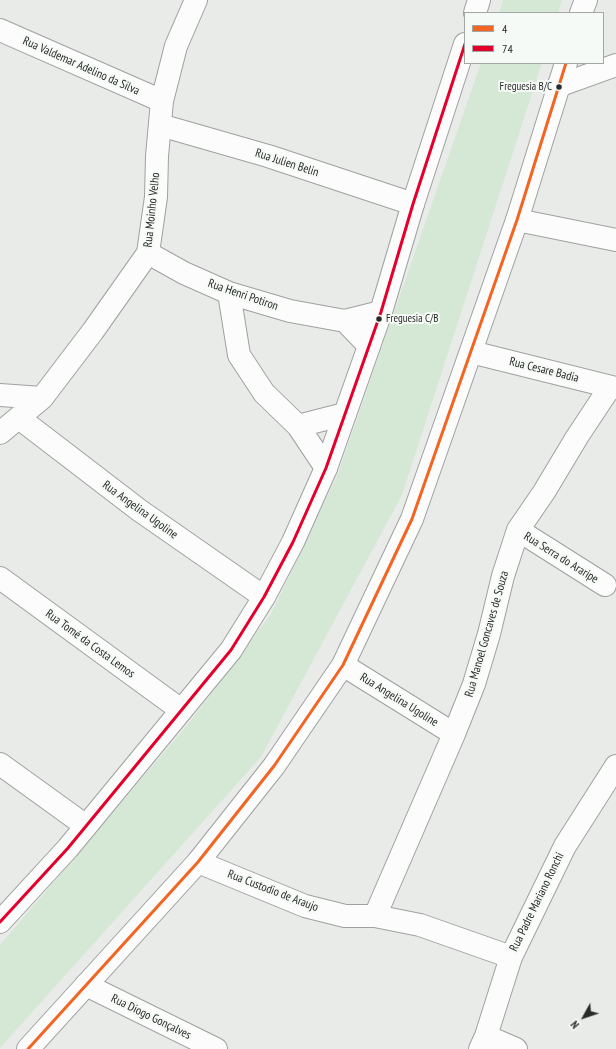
<!DOCTYPE html>
<meta charset="utf-8">
<style>
body{margin:0}
#map{position:relative;width:616px;height:1049px;overflow:hidden;background:#e9ebe9;font-family:"PT Sans Narrow",sans-serif}
canvas{display:block}
.legend{position:absolute;left:464px;top:12px;width:140px;height:52px;box-sizing:border-box;background:#f6faf6;border:1px solid #a4a7a4;margin:0;padding:5px 7px;list-style:none;font-size:12px;color:#292b29}
.legend li{display:flex;align-items:center;gap:8px;height:20px}
.legend b{width:20px;border:1px solid #a4a7a4}
.north{position:absolute;left:564px;top:997px;width:40px;height:40px;-webkit-text-stroke:3px #f6faf6;paint-order:stroke;rotate:230deg;font-size:11px;font-weight:700;line-height:16px;text-align:center;color:#292b29}
.north::after{content:'';display:block;margin:auto;width:14px;height:18px;background:#292b29;clip-path:polygon(50% 0,100% 100%,50% 72%,0 100%)}
</style>
<div id="map">
<canvas width="616" height="1049"></canvas>
<ul class="legend">
<li><b style="height:5px;background:#f26522"></b>4</li>
<li><b style="height:5px;background:#e4002b"></b>74</li>
</ul>
<div class="north">N</div>
</div>
<script>
const context = document.querySelector('canvas').getContext('2d');
context.lineJoin = 'round';
function paint(path, color) {
  context.fillStyle = color;
  context.fill(path, 'evenodd');
}
function trace(path, color, width, dash) {
  context.strokeStyle = color;
  context.lineWidth = width;
  context.lineCap = dash ? 'butt' : 'round';
  context.setLineDash(dash || []);
  context.stroke(path);
}
function drawText(font, color, halo, rows, align = 'center') {
  context.font = font + ' "PT Sans Narrow",sans-serif';
  context.lineWidth = 4;
  context.setLineDash([]);
  context.textBaseline = 'middle';
  context.strokeStyle = halo;
  context.fillStyle = color;
  for (const [text, x, y, turn = 0] of rows) {
    context.save();
    context.translate(x, y);
    context.rotate((+turn || 0) * Math.PI / 180);
    context.textAlign = isNaN(turn) ? turn : align;
    if (halo) context.strokeText(text, 0, 0);
    context.fillText(text, 0, 0);
    context.restore();
  }
}
const green = new Path2D(`
 M503 0H562L558 13H499Z
 M481 63H542L402 495 261 757 0 1048V945L189 723 271 614 337 476Z`);
const minor = new Path2D(`
 M0 30 162 101
 M558 86 616 65
 M160 125 268 156 413 204
 M517 220 616 240
 M148 253 184 273 229 293 290 311 345 321 381 312
 M229 293 239 355 264 393 298 426 326 468
 M345 321 369 346
 M471 352 616 388
 M0 395 42 398
 M19 418 139 510 264 597
 M298 426 345 414
 M0 433 42 398 93 331 148 253 156 197 157 156 162 101 176 46 196 0
 M518 530 605 585
 M0 578 181 710
 M343 665 454 734
 M0 764 86 826
 M198 862 305 906 345 916H375L420 925 511 957
 M375 916 454 734 474 684 489 634 503 576 518 530 544 492 577 437 610 387
 M86 985 216 1049
 M486 1036 516 1049
 M480 1049 486 1036 511 957 565 846 616 766`);
const major = new Path2D(`
 M475 13 479 0
 M581 13 586 0
 M0 922 68 848 231 650 264 597 293 542 326 468 381 312 413 204 465 44
 M28 1049 198 862 274 766 343 665 412 519 517 220 566 63`);
const bus1 = new Path2D(`
 M28 1049 198 862 274 766 343 665 412 519 517 220 566 63`);
const bus2 = new Path2D(`
 M0 922 68 848 231 650 264 597 293 542 326 468 381 312 413 204 465 44`);
const markers = [
 [559,87,3.5,"#292b29"],
 [379,319,3.5,"#292b29"]
];
const busNames = [
 ["Freguesia B/C",552,87],
 ["Freguesia C/B",386,319,"left"]
];
const streetNames = [
 ["Rua Valdemar Adelino da Silva",81,66,24],
 ["Rua Julien Belin",287,163,18],
 ["Rua Moinho Velho",152,210,-84],
 ["Rua Henri Potiron",243,295,19],
 ["Rua Cesare Badia",544,370,14],
 ["Rua Angelina Ugoline",140,510,36],
 ["Rua Serra do Araripe",561,558,32],
 ["Rua Manoel Goncaves de Souza",487,634,-74],
 ["Rua Tomé da Costa Lemos",90,644,36],
 ["Rua Angelina Ugoline",399,700,32],
 ["Rua Custodio de Araujo",273,891,21],
 ["Rua Padre Mariano Ronchi",537,902,-64],
 ["Rua Diogo Gonçalves",151,1017,26]
];
paint(green, '#d5e8d5');
trace(minor, '#9fa19f', 24);
trace(major, '#9fa19f', 24);
trace(minor, '#fcfcfc', 22);
trace(major, '#fcfcfc', 22);
trace(bus1, '#f26522', 3);
trace(bus2, '#e4002b', 3);
for (const [x, y, r, color] of markers) {
  const dot = new Path2D();
  dot.arc(x, y, r, 0, 2 * Math.PI);
  context.fillStyle = color;
  context.fill(dot);
  trace(dot, '#f6faf6', 1.5);
}
drawText('11px', '#292b29', '#f6faf6', busNames, 'right');
drawText('12px', '#292b29', '#f6faf6', streetNames);
</script>
